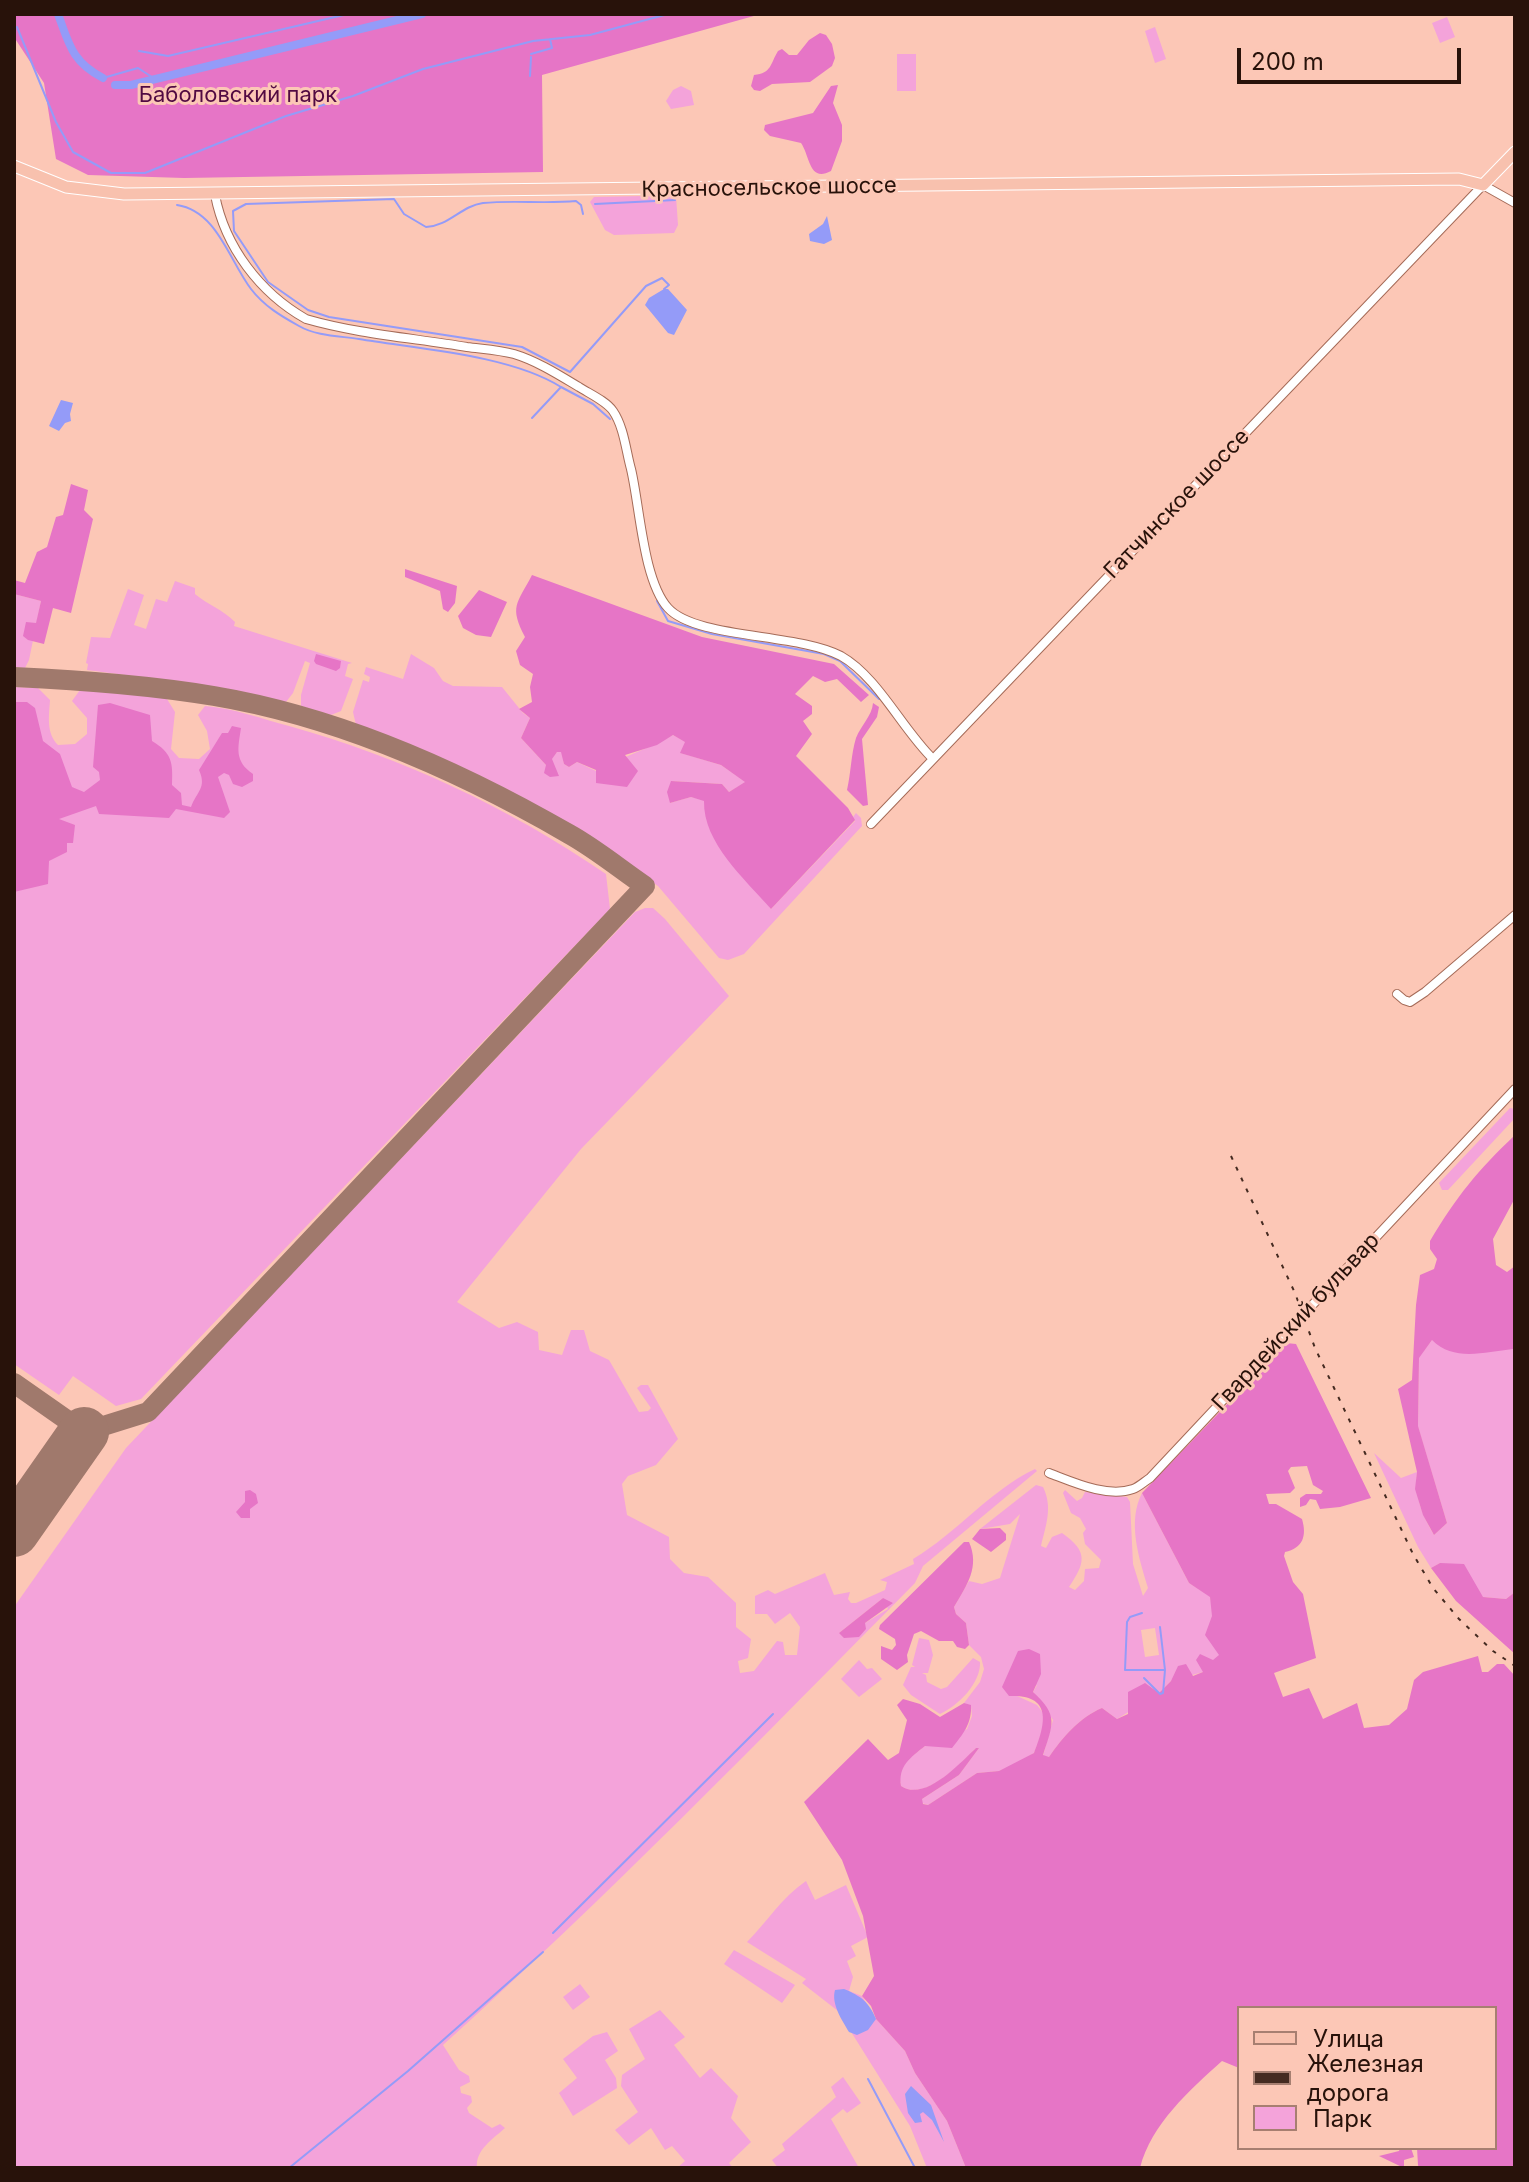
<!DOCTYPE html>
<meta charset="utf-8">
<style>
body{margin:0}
#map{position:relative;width:1529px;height:2182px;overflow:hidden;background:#fcc7b6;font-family:Inter,sans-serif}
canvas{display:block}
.frame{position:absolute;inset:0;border:16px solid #28120a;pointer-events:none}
.legend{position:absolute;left:1237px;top:2006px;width:260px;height:144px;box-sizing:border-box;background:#fcc7b6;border:2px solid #a77f71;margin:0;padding:10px 14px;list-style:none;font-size:24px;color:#28120a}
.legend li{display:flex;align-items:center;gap:16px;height:40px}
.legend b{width:40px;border:2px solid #a77f71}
.scale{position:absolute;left:1237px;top:48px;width:224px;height:36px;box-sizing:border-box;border:4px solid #28120a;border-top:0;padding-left:10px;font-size:24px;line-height:28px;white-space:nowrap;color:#28120a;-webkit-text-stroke:6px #fcc7b6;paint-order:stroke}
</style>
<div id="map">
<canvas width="1529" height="2182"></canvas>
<div class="frame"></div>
<ul class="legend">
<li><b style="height:10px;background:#f8c1ae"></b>Улица</li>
<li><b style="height:10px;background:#452b21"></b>Железная дорога</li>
<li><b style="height:22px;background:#f4a3da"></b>Парк</li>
</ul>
<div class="scale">200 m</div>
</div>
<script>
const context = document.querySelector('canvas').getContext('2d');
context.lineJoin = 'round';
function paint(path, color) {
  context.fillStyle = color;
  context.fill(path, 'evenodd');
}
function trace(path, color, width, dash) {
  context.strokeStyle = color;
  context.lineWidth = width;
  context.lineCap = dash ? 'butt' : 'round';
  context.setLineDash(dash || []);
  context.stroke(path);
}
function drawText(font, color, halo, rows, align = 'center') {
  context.font = font + ' Inter,sans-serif';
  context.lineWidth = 6;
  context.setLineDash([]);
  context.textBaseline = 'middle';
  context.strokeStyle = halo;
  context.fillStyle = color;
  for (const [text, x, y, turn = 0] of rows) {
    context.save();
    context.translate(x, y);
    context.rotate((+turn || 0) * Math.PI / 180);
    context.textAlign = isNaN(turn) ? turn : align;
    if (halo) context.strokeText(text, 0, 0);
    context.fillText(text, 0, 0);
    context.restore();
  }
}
const green = new Path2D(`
 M1447 17 1455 37 1440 43 1432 23Z
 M1155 27 1166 59 1155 63 1145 31Z
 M916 54V91H897V54Z
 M681 86 691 91 694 105 671 109 666 101 673 90Z
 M644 196H676L678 225 674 233 614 235 605 230 590 202 594 197Z
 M175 581 195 588V594C208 605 222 609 235 622L234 626 352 663 348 664 345 676 353 679 341 711 331 715 301 706V695L310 663 305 661 293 693 286 702 217 687 87 670 88 664 86 663 91 637 110 638 128 589 144 595 134 625 146 629 156 599 167 602Z
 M14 594 41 601 29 660 25 668 14 667Z
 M411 654 434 668 443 681 453 686 502 687 523 713 530 718 521 738 546 765 557 752H562L564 764 569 767 577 762 596 771C621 757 649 749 673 735L686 742 681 753 721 765 746 782 729 792 722 784 671 781 670 803 691 797 704 800 771 909 855 821 853 817 856 813 861 818 862 826 744 954 728 960 719 958 658 886 569 823 465 769 356 725 353 712 363 680 369 682 370 677 364 674 366 667 403 679Z
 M14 687 38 688 50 700C49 716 46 733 58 745L75 744 87 734V718L72 701 80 690 149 695 167 699 175 712 171 749 179 758 199 759 210 749 207 731 198 715 205 706C233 708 262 719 289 726 403 758 508 807 606 874L610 909 141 1399 116 1406 73 1376 59 1395 14 1364Z
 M645 908H653L665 919 729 996 581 1149 457 1302 499 1328 517 1322 538 1332 539 1350 562 1355 571 1330H584L590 1351 609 1360 639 1412 648 1411 651 1408 637 1388 641 1385H648L678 1439 656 1465 628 1476 622 1484 627 1515 669 1537 670 1559 684 1573 708 1577 736 1603V1627L751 1639 748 1658 738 1661 740 1673 754 1671 777 1641 783 1642 785 1655H797L800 1627 790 1613 775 1624 767 1614H755V1596L768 1590 775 1594 825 1573 834 1595 850 1592 848 1599 851 1603H856L885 1590 887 1582 880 1580 914 1564 913 1559C957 1533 989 1491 1035 1469L1037 1471 923 1566 915 1583C760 1740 607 1897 443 2045L459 2070 469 2076 470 2082 460 2087 461 2093 471 2096 472 2102 467 2108 469 2113 492 2128 500 2124 505 2128C493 2139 475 2150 477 2168H14V1607L126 1448 635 912ZM883 1598 888 1609 865 1623 839 1633Z
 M1510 1108 1515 1109V1118L1448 1190H1442L1439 1183Z
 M1515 1334V1592L1506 1599 1483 1597 1440 1563 1431 1568 1418 1547 1374 1453 1401 1478 1417 1472C1414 1495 1422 1515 1434 1535L1447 1523 1418 1427 1419 1357 1432 1340 1513 1349 1512 1336Z
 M1036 1485 1043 1487C1053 1507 1046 1525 1041 1546L1046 1548 1052 1537 1062 1533C1089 1552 1085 1563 1069 1587L1075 1590 1084 1581 1085 1569 1099 1568 1101 1560 1085 1544 1083 1533 1086 1529 1080 1518 1071 1513 1063 1493 1065 1490 1077 1501 1082 1498 1085 1492 1127 1497 1130 1502 1133 1564 1143 1596 1148 1588C1139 1558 1127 1522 1142 1493L1189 1583 1210 1596 1220 1655 1203 1672 1171 1681 1158 1694 1117 1719 1102 1708C1080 1717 1062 1738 1049 1757L1043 1756 1053 1720 1033 1692 1037 1685 1017 1696 1037 1705 1044 1714 1045 1725 1034 1753 1016 1764 999 1771 977 1773 928 1805 922 1803V1799L959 1775 979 1748H976C959 1765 925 1802 901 1786L899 1774 906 1761 925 1746 935 1745 967 1729 972 1716 971 1706 964 1703 980 1682 984 1669 981 1657 969 1645 966 1623 956 1614 954 1607 969 1581 982 1584 1000 1578 1020 1514 1010 1524 980 1529ZM1155 1628 1159 1655 1145 1657 1141 1630Z
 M919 1638 929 1640 933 1655 928 1673H922L926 1675 927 1682 941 1689 947 1687 973 1658 980 1662C981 1683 958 1706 940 1714L911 1695 903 1685 911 1667H915L912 1665Z
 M859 1660 867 1669 872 1668 882 1679 859 1697 841 1679Z
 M806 1881 815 1900 846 1885 868 1937 851 1946 856 1956 847 1961 853 1977 849 1991 862 1996 876 2019 905 2051 915 2073 947 2121 966 2168H927L910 2126 838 2011 802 1983 806 1979 747 1942C767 1922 782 1897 806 1881Z
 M734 1950 795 1985 782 2003 724 1964Z
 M580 1984 590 1997 573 2010 563 1997Z
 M660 2010 685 2037 674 2045 700 2078 711 2068 738 2096 731 2118 751 2142 729 2163 733 2168H677L685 2161 672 2146 665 2150 651 2128 629 2145 615 2130 638 2112 621 2086 622 2075 645 2059 629 2029Z
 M607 2032 618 2051 605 2060 616 2078 617 2088 573 2116 559 2093 577 2078 563 2059 593 2036Z
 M843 2077 861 2103 847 2113 843 2109 831 2119 859 2168H778L772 2160 785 2150 782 2144 836 2097 831 2087Z`);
const forest = new Path2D(`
 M14 14H761L542 75 543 172 184 178 88 175 56 159 44 83 14 37Z
 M820 33 826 35 832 44 835 58 832 66 810 82 772 84 760 91 754 90 751 86 754 75C772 73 770 64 778 51L782 49 789 55H797L809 40Z
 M838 85 833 103 842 125V141L831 171C809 183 810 156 801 143L770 136 764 130 765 125 813 113 831 86Z
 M71 484 88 490 84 510 93 519 71 613 53 608 44 644 28 640 23 636 26 622 36 623 41 601 14 594V580L25 583 37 552 47 547 56 517 63 515Z
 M405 569 457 586 455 603 448 612 443 609 440 591 405 577Z
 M532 575 702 637 834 664 869 695 861 702 837 679 825 682 813 676 795 694 812 706V714L803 721 812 734 796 756 848 808 855 820 771 909C745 879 703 843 704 801L691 797 670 803 667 792 671 781 722 784 729 792 745 782 721 765 680 753 685 742 673 735 657 745 625 755 638 771 627 787 596 783V770L577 762 569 767 564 764 561 752H557L552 759 559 776 550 777 544 773 546 765 521 738 530 718 519 709 532 702 530 687 533 674 520 665 516 651 525 637C509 606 517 604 532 575Z
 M479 590 507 602 491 637 476 635 463 628 458 616Z
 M316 654 341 661 340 668 336 671 316 664 314 661Z
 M14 702H27L35 708 43 741 60 754 72 787 84 792 100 780 99 772 93 767 98 705 110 703 150 715 152 741C172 753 173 762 172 785L181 793 182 805 191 807C197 791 207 788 199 770L222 733H228L232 726 241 728C238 748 234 761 253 774V781L242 787 233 784 229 775 224 773 218 777 230 812 224 818 176 809 169 818 99 814 96 806 59 819 75 825 73 843H67V852L49 861 48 884 14 892Z
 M873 703 879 707 877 717 862 739 868 805 863 806 847 790C851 773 851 754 856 738 861 725 872 716 873 703Z
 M1515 1135V1198L1493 1239 1496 1265 1507 1272 1515 1266 1513 1349C1484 1352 1454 1362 1432 1340L1419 1358 1418 1426 1447 1523 1434 1535 1423 1515 1415 1489 1417 1472 1398 1389 1412 1380 1416 1305 1420 1275 1434 1269 1437 1259 1430 1249V1241C1457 1196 1477 1171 1515 1135Z
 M1286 1343 1296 1344 1371 1498 1340 1507 1320 1509 1316 1500 1310 1499 1306 1505 1300 1507V1498L1306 1494H1321L1323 1491 1313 1485 1307 1466 1291 1467 1288 1471 1295 1488 1290 1493 1266 1494 1269 1504H1276L1302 1519C1307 1536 1303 1548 1285 1552L1284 1556 1293 1582 1303 1594 1316 1658 1274 1673 1283 1697 1309 1688 1323 1719 1357 1703 1364 1728 1389 1725 1407 1709 1414 1680 1423 1672 1478 1656 1482 1672H1488L1497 1664H1504L1515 1676V2168H1419L1418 2165 1417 2148H1495V2008H1239V2068L1222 2061C1190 2090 1151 2124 1140 2168H966L947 2121 915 2073 905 2051 876 2019 871 2006 862 1996 874 1976 863 1916 842 1860 804 1802 868 1739 888 1760 899 1753 907 1720 897 1705 903 1699 920 1704 940 1717 964 1703 971 1705C972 1724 963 1734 952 1748L925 1746C910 1758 898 1766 901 1786 925 1802 959 1764 976 1748H979L959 1775 922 1799 923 1804 928 1805 977 1773 999 1771 1034 1753C1045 1725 1054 1694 1009 1696L1002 1687 1018 1651 1029 1649 1040 1654 1041 1674 1033 1692C1059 1716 1053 1724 1043 1755L1049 1757C1062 1738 1080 1717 1102 1708L1117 1719 1128 1714V1692L1145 1683 1159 1693 1171 1681 1178 1666 1186 1664 1193 1676 1203 1672 1196 1660 1200 1654 1213 1660 1219 1655 1205 1635 1212 1616 1210 1597 1189 1583 1142 1493Z
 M250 1490 256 1494 258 1503 250 1509V1518H241L236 1512 245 1502V1491Z
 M1000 1528 1006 1534V1540L991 1552 972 1539 980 1529Z
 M964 1542H969C980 1567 967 1585 954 1607L956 1614 966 1623 969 1645 965 1649 957 1647 953 1641H939L921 1631 914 1634 907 1655 908 1662 897 1670 881 1659V1646L892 1650 896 1645 895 1639 879 1629 880 1625Z
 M1440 1563 1464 1564 1483 1597 1506 1599 1515 1592V1654L1456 1601 1431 1568Z
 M883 1598 893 1603 865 1623 866 1629 859 1637 844 1638 839 1633Z
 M1400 2148H1411L1414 2157 1404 2160V2168L1379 2156 1399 2151Z`);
const water = new Path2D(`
 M827 216 832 240 824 244 810 241 809 234 823 224Z
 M664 289H668L687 310 674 335 668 333 645 305 649 298Z
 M61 400 73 403 70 414 71 421 65 423 59 431 49 426Z
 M844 1989C861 1996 869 2002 876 2019L868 2030 857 2035 849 2032C842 2020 831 2004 835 1990Z
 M911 2086 931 2105 944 2142 932 2120 923 2112 920 2114 922 2122 915 2123 908 2113 905 2094Z`);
const stream = new Path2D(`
 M17 27 56 122 73 152 111 173H145L286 116 353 96 423 69 533 41 590 35 668 14
 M139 51 168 56 348 14
 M531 54 552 48 550 39
 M530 76 531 57
 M103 78 138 68 155 79
 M595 204 675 200
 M177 205C217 211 229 260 251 289 264 306 281 316 299 326 316 336 340 336 359 339 419 349 510 355 561 387
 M583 214 581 205 576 201C545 204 514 200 483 203 461 206 449 226 426 227L404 214 394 199 246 204 233 211 234 231 268 282 308 310 329 317 522 347 570 372 646 286 662 278 669 285 664 289
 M532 418 561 387 593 404 610 419
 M657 601 668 621 712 634 824 654 840 661 879 699
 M1142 1613 1130 1617 1127 1622 1125 1670H1165
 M1144 1678 1160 1694 1163 1693 1165 1670 1160 1627
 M553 1933 773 1714
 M868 2079 915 2168
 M289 2168 408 2071 543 1952`);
const canal = new Path2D(`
 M58 14C69 44 72 62 103 78
 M115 85H131L422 14`);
const taxiway = new Path2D(`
 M14 677C80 680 148 685 214 696 339 717 460 771 569 834 596 849 620 869 645 886L148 1412 84 1432 14 1383`);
const runway = new Path2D(`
 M14 1532 84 1432`);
const minor = new Path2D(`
 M215 195C225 247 260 293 306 319 358 334 413 338 467 347 482 349 499 350 514 354 537 361 559 375 579 387 590 394 606 401 613 411 624 427 626 451 631 469 640 507 643 580 668 608 696 639 798 633 841 656 878 677 902 729 933 759
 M871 824 1483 185 1515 203
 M1397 994 1404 1000 1410 1002 1425 992 1515 915
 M1049 1473C1073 1482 1107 1498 1133 1489 1139 1487 1145 1481 1150 1478L1515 1089`);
const major = new Path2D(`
 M14 166 66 187 124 194 1459 179 1483 185 1515 152`);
const rail = new Path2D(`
 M1231 1156 1295 1293 1315 1348 1413 1554 1433 1588 1459 1619 1493 1651 1515 1666`);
const parkNames = [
 ["Баболовский парк",238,95]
];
const streetNames = [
 ["Красносельское шоссе",769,188,-1],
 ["Гатчинское шоссе",1177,504,-46],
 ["Гвардейский бульвар",1296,1322,-47]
];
paint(green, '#f4a3da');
paint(forest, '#e675c6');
paint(water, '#949bf8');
trace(stream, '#949bf8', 2);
trace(canal, '#949bf8', 8);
trace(taxiway, '#a0796c', 20);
trace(runway, '#a0796c', 50);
trace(minor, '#a56b58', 10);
trace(major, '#fff', 13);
trace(minor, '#fff', 8);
trace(major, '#f8c1ae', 11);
trace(rail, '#452b21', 2, [4, 8]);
drawText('22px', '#520a42', '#fcc7b6', parkNames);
drawText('22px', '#28120a', '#fcc7b6', streetNames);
</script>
